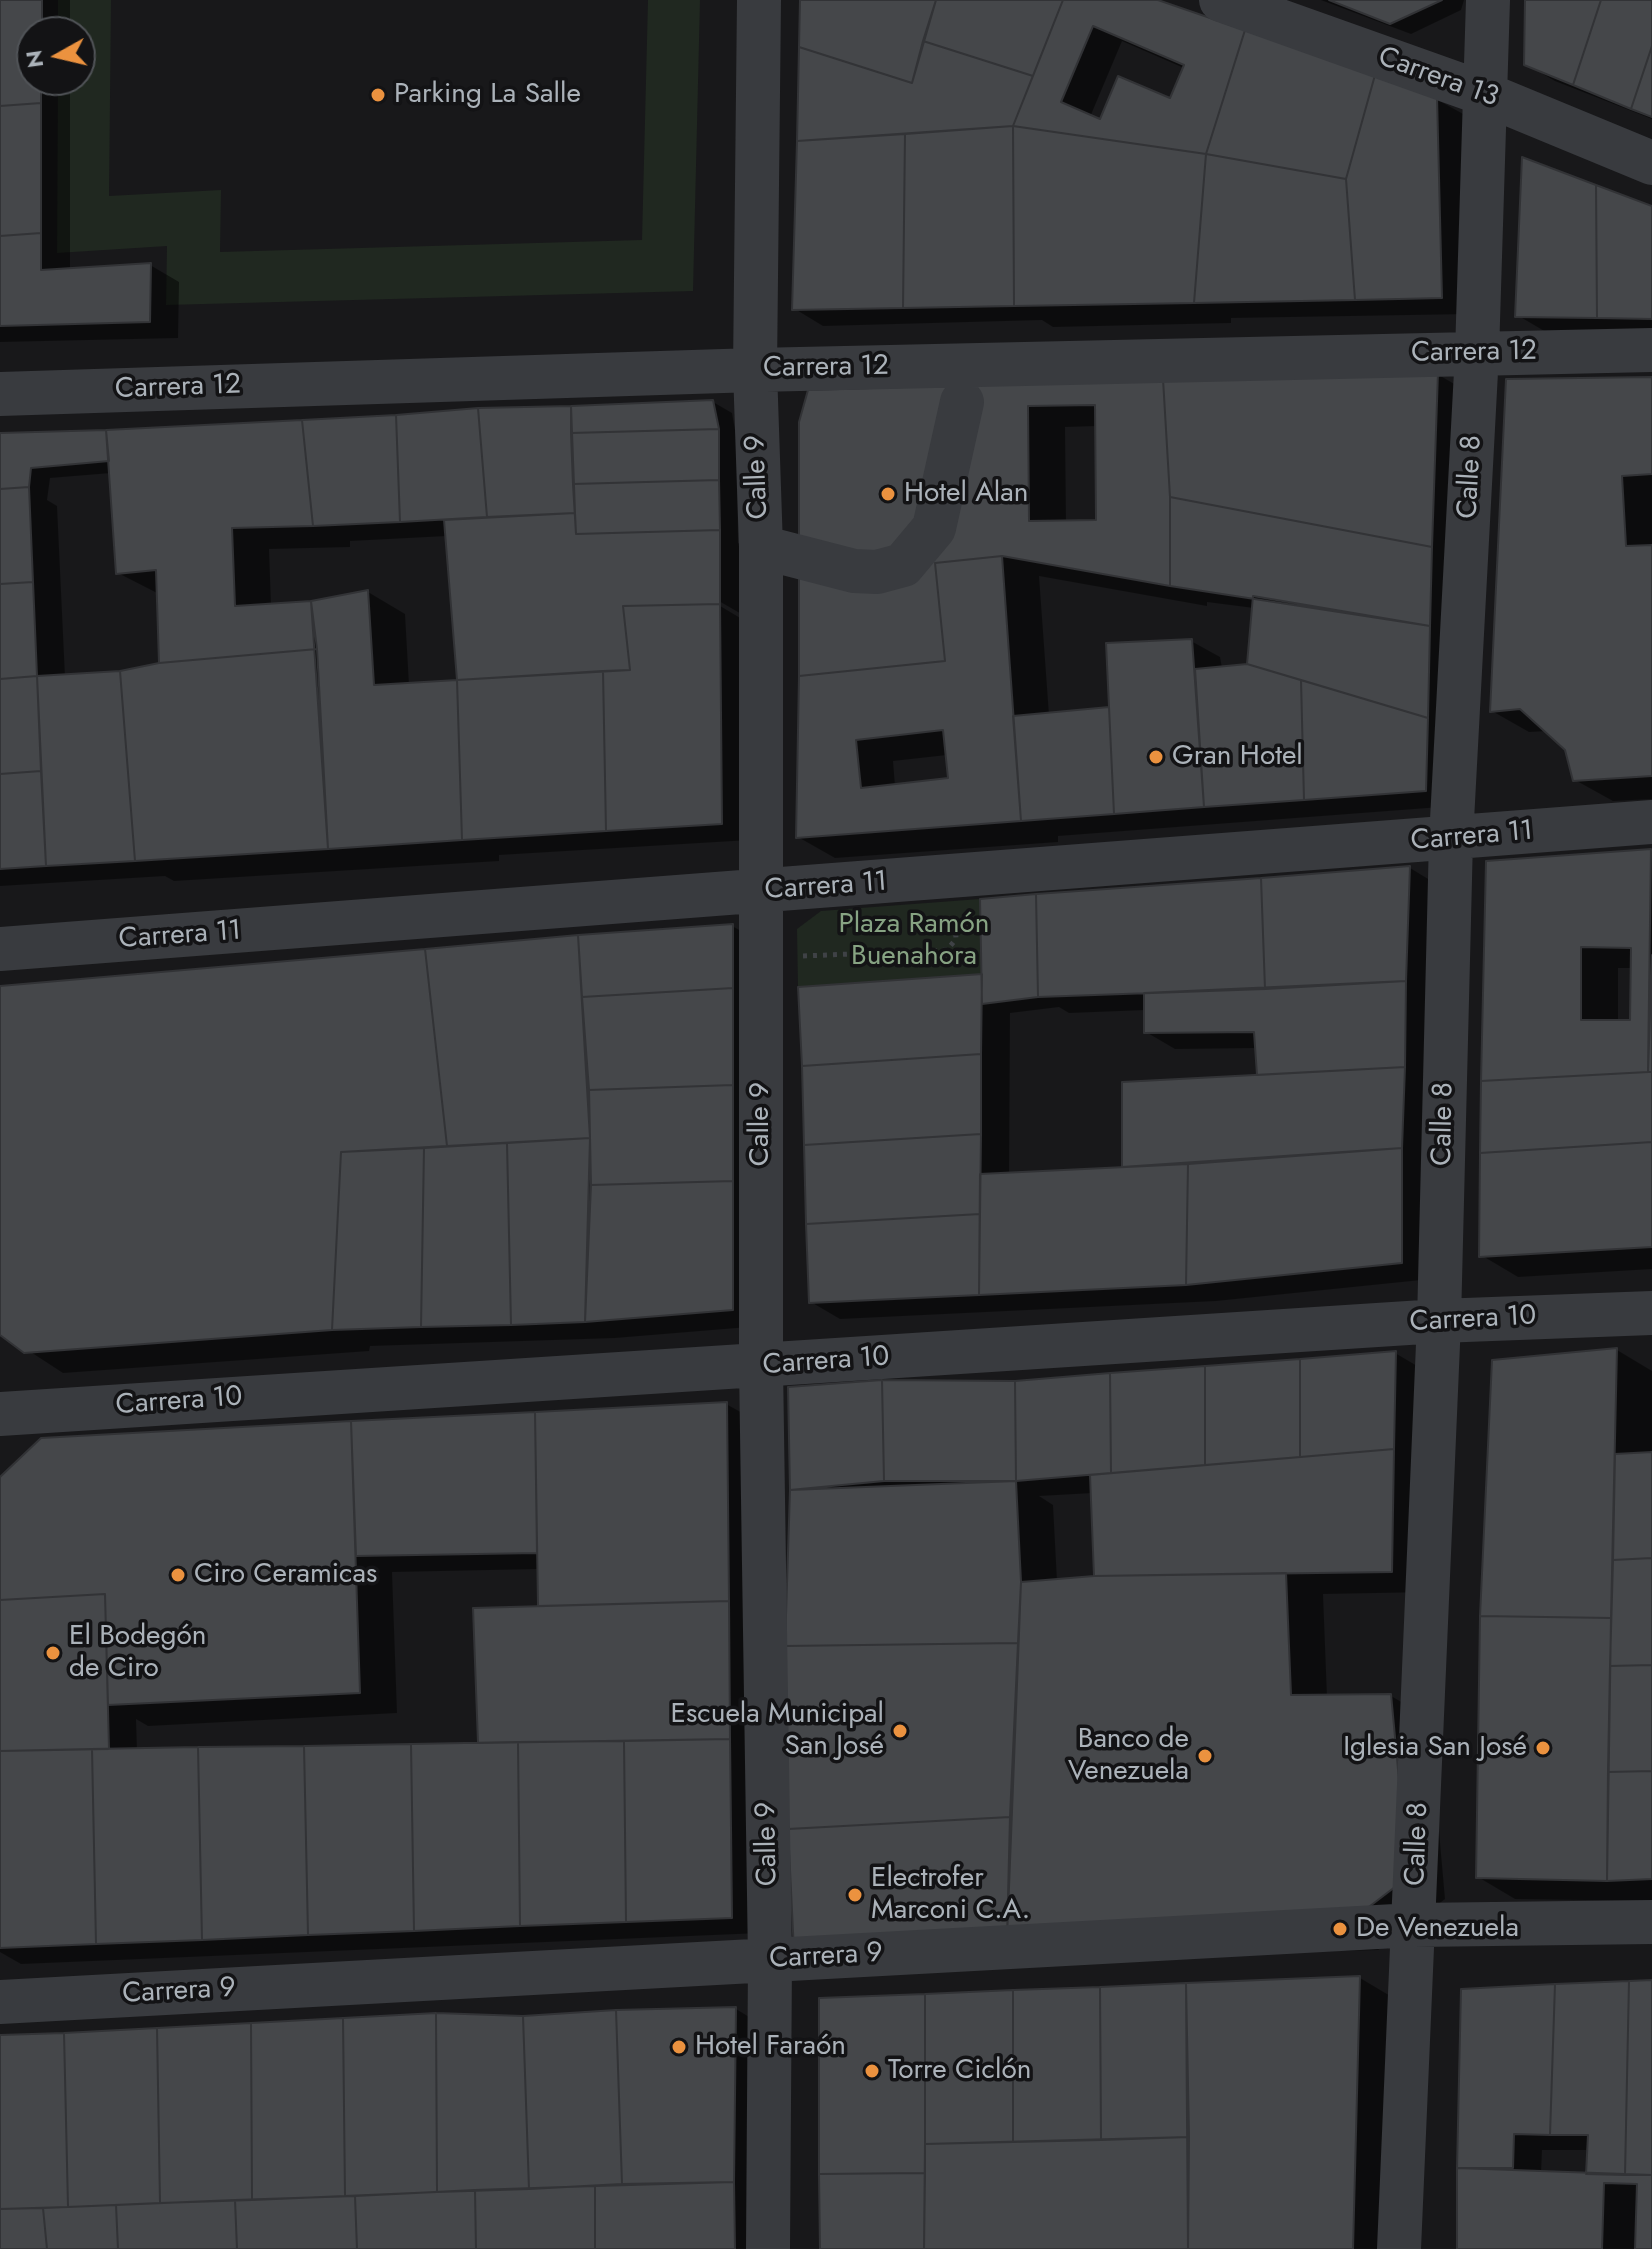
<!DOCTYPE html>
<meta charset="utf-8">
<style>
body{margin:0}
#map{position:relative;width:1652px;height:2249px;overflow:hidden;background:#18181a;font-family:Jost,sans-serif}
canvas{display:block}
.north{position:absolute;left:16px;top:16px;width:80px;height:80px;box-sizing:border-box;background:#131315;border:2px solid #505357;border-radius:50%;rotate:262deg;font-size:22px;font-weight:700;line-height:32px;text-align:center;color:#abb2b9}
.north::after{content:'';display:block;margin:auto;width:28px;height:36px;background:#eb923f;clip-path:polygon(50% 0,100% 100%,50% 72%,0 100%)}
</style>
<div id="map">
<canvas width="1652" height="2249"></canvas>
<div class="north">N</div>
</div>
<script>
const context = document.querySelector('canvas').getContext('2d');
context.lineJoin = 'round';
function paint(path, color) {
  context.fillStyle = color;
  context.fill(path, 'evenodd');
}
function trace(path, color, width, dash) {
  context.strokeStyle = color;
  context.lineWidth = width;
  context.lineCap = dash ? 'butt' : 'round';
  context.setLineDash(dash || []);
  context.stroke(path);
}
function drawText(font, color, halo, rows, align = 'center') {
  context.font = font + ' Jost,sans-serif';
  context.lineWidth = 7;
  context.setLineDash([]);
  context.textBaseline = 'middle';
  context.strokeStyle = halo;
  context.fillStyle = color;
  for (const [text, x, y, turn = 0] of rows) {
    context.save();
    context.translate(x, y);
    context.rotate((+turn || 0) * Math.PI / 180);
    context.textAlign = isNaN(turn) ? turn : align;
    if (halo) context.strokeText(text, 0, 0);
    context.fillText(text, 0, 0);
    context.restore();
  }
}
const green = new Path2D(`
 M58 0H111L109 196 221 190 220 252 642 240 648 0H700L693 291 166 305 167 246 57 253 58 80H80V32H58Z
 M980 899 982 974 798 987 797 929 821 911Z`);
const shadow = new Path2D(`
 M0 0H70V32H32V80H70V270L150 265 179 282 178 338 0 342Z
 M803 0H1152L1436 99 1465 115 1470 314 1231 318V323L1053 327 1042 320 823 326 795 309ZM1122 41 1184 68 1171 100 1101 121 1090 117Z
 M1321 0H1464L1461 10 1411 34Z
 M1527 0H1652V119L1555 81 1526 64Z
 M1652 207V334L1546 332 1517 315Z
 M1437 374 1475 396 1454 806 1058 836V842L835 858 798 837 801 422ZM1097 426 1098 522 1066 523 1065 427ZM1039 576 1207 606V602L1254 608 1249 665 1222 668 1220 657 1191 641 1111 709 1049 715ZM947 755 950 780 895 786 893 761Z
 M1652 379V799L1613 801 1575 780 1567 749 1547 731 1529 732 1492 711Z
 M713 402 732 413 737 441 738 543 757 554V623L712 597 710 600 752 625 750 840 499 855V861L174 881 165 876 0 886V435ZM111 473 118 573 159 594 162 664 120 673 65 677 57 506 47 500 50 478ZM447 536 459 682 409 685 405 614 368 592 312 603 271 605 269 549 350 547V541Z
 M1652 851V1269L1518 1277 1481 1255 1488 863ZM1618 968H1633L1632 1022H1618Z
 M1410 868 1438 885 1431 1279 1216 1301 840 1319 811 1302 983 976ZM1059 1007 1069 1013 1146 1010V1032L1175 1049 1257 1048 1259 1077 1124 1084V1169L1009 1175 1010 1013ZM1206 1159 1207 1165H1171V1162Z
 M732 926 761 942V1326L615 1338 370 1346 369 1351 63 1373 0 1332V988ZM589 1160H592L593 1185 589 1232H585Z
 M1617 1350 1652 1371V1901L1515 1899 1478 1877Z
 M1395 1353 1424 1370 1430 1592 1323 1594 1327 1697 1391 1696 1429 1718 1445 1899 1378 1950 988 1960 787 1646 792 1489 1015 1383ZM1093 1493 1097 1578 1057 1581 1053 1505 1039 1496Z
 M726 1404 764 1425 761 1933 21 1964 0 1952V1480L42 1440ZM539 1569 540 1608 483 1745 137 1751 136 1719 148 1726 397 1713 392 1572Z
 M1360 1978 1397 2000 1391 2249H821Z
 M1652 1982V2249H1459L1463 1990ZM1542 2150H1589L1588 2175 1541 2173Z
 M736 2009 764 2026 772 2249H0V2037Z`);
const building = new Path2D(`
 M0 0H42V32H32V80H41V103L0 106Z
 M800 0H936L912 83 799 47Z
 M936 0H1063L1033 76 923 41Z
 M1063 0H1158L1245 30 1206 154 1013 126ZM1093 26 1184 65 1170 98 1118 76 1100 119 1061 102Z
 M1329 0H1442L1390 24Z
 M1525 0H1601L1573 85 1524 65Z
 M1601 0H1652V46L1631 109 1573 85Z
 M1245 30 1375 75 1346 179 1206 154Z
 M923 41 1033 76 1013 126 797 141 799 47 912 83Z
 M1652 46V117L1631 109Z
 M1375 75 1437 97 1442 298 1355 300 1346 179Z
 M41 103V233L0 236V106Z
 M1013 126 1014 306 903 308 905 134Z
 M1013 126 1206 154 1194 303 1014 306Z
 M905 134 903 308 792 310 797 141Z
 M1206 154 1346 179 1355 300 1194 303Z
 M1522 157 1596 185 1597 318 1515 317Z
 M1596 185 1652 206V319L1597 318Z
 M41 233V270L151 263 150 322 0 326V236Z
 M1438 372 1432 547 1170 497 1163 379Z
 M1652 377V474L1622 476 1626 546 1652 545V776L1573 781 1565 750 1520 709 1490 712 1506 379Z
 M1163 379 1170 497V586L1002 556 935 563 945 661 799 676V422L808 390ZM1095 405 1096 520 1029 521 1028 406Z
 M713 400 719 429 571 433V406Z
 M571 406 575 513 487 517 478 408Z
 M478 408 487 517 400 522 396 415Z
 M396 415 400 522 313 526 302 420Z
 M302 420 313 526 232 528 235 606 311 601 317 649 159 663 156 570 116 574 106 430Z
 M719 429V480L573 484 571 433Z
 M106 430 109 461 31 468 29 487 0 489V433Z
 M719 480 720 530 576 534 573 484Z
 M29 487 33 582 0 584V489Z
 M1170 497 1432 547 1430 626 1170 586Z
 M575 513 576 534 720 530V604L623 606 630 670 457 680 444 520Z
 M1002 556 1021 821 796 838 799 676 945 661 935 563ZM943 730 948 778 861 788 856 740Z
 M33 582 37 676 0 679V584Z
 M368 590 374 685 457 680 462 840 328 849 311 601Z
 M1253 596 1430 626 1428 718 1247 664Z
 M720 604 722 824 606 831 603 671 630 670 623 606Z
 M1192 639 1204 807 1114 814 1106 643Z
 M317 649 328 849 135 861 120 671 159 663Z
 M1247 664 1301 680 1304 800 1204 807 1195 669Z
 M120 671 135 861 46 866 37 676Z
 M603 671 606 831 462 840 457 680Z
 M37 676 41 771 0 774V679Z
 M1301 680 1428 718 1426 791 1304 800Z
 M1109 707 1114 814 1021 821 1013 716Z
 M41 771 46 866 0 869V774Z
 M1651 849 1648 1072 1481 1081 1486 861ZM1581 947 1631 948 1630 1020H1581Z
 M1410 866 1406 981 1265 989 1261 878Z
 M1261 878 1265 989 1038 997 1036 894Z
 M1036 894 1038 997 982 1004 980 899Z
 M733 924V988L582 997 578 935Z
 M578 935 590 1138 447 1146 425 949Z
 M425 949 447 1146 341 1152 332 1330 24 1353 0 1335V986Z
 M1652 955V1072H1648Z
 M982 974 981 1054 802 1066 798 987Z
 M1406 981 1405 1067 1257 1075 1254 1032 1144 1033V993Z
 M733 988V1085L589 1090 582 997Z
 M981 1054V1134L804 1145 802 1066Z
 M1405 1067 1402 1148 1122 1167V1082Z
 M1648 1072H1652V1142L1480 1153 1481 1081Z
 M733 1085V1181L591 1185 589 1090Z
 M981 1134 980 1214 806 1224 804 1145Z
 M590 1138 585 1322 511 1325 507 1143Z
 M1652 1142V1247L1479 1257 1480 1153Z
 M507 1143 511 1325 421 1327 424 1148Z
 M424 1148 421 1327 332 1330 341 1152Z
 M1402 1148V1263L1186 1285 1188 1164Z
 M1188 1164 1186 1285 979 1295 980 1174Z
 M733 1181V1310L585 1322 591 1185Z
 M980 1214 979 1295 809 1303 806 1224Z
 M1617 1348 1611 1618 1480 1616 1492 1360Z
 M1396 1351 1394 1449 1300 1457V1359Z
 M1300 1359V1457L1205 1465V1366Z
 M1205 1366V1465L1111 1473 1110 1373Z
 M1110 1373 1111 1473 1016 1481 1015 1381Z
 M882 1380 1015 1381 1016 1481H884Z
 M882 1380 884 1481 790 1490 788 1387Z
 M727 1402 729 1601 538 1606 535 1412Z
 M535 1412 537 1553 356 1556 351 1421Z
 M351 1421 360 1693 108 1705 105 1594 0 1600V1477L41 1438Z
 M1394 1449 1392 1572 1094 1576 1090 1475Z
 M1652 1452V1558L1613 1560 1615 1454Z
 M1016 1481 1021 1582 1018 1643 785 1646 790 1490Z
 M1652 1558V1665L1610 1666 1613 1560Z
 M1286 1573 1291 1695 1391 1694 1408 1877 1340 1929 1007 1938 1021 1582 1094 1576Z
 M105 1594 109 1749 0 1751V1600Z
 M729 1601 730 1739 478 1743 473 1608Z
 M1480 1616 1611 1618 1607 1881 1476 1878Z
 M1018 1643 1010 1817 788 1829 785 1646Z
 M1652 1665V1771L1608 1772 1610 1666Z
 M730 1739 732 1918 626 1922 624 1741Z
 M624 1741 626 1922 520 1926 518 1742Z
 M518 1742 520 1926 414 1931 411 1744Z
 M411 1744 414 1931 308 1935 304 1746Z
 M304 1746 308 1935 202 1940 198 1747Z
 M198 1747 202 1940 96 1944 92 1749Z
 M92 1749 96 1944 0 1948V1751Z
 M1652 1771V1879L1607 1881 1608 1772Z
 M1010 1817 1007 1938 794 1952 788 1829Z
 M1360 1976 1353 2249H1188L1186 1983Z
 M1652 1980V2175H1625L1629 1981Z
 M1629 1981 1625 2175 1586 2174 1588 2135H1550L1555 1984Z
 M1186 1983 1189 2137 1101 2140 1100 1987Z
 M1555 1984 1550 2135 1514 2134 1513 2168H1457L1461 1989Z
 M1100 1987 1101 2140 1013 2142V1990Z
 M1013 1990V2142L925 2144V1994Z
 M925 1994V2173L819 2174V1998Z
 M736 2007 734 2182 622 2184 616 2010Z
 M616 2010 622 2184 529 2189 523 2016Z
 M436 2013 437 2192 345 2196 343 2018Z
 M436 2013 523 2016 529 2189 437 2192Z
 M343 2018 345 2196 252 2200 251 2023Z
 M251 2023 252 2200 160 2203 157 2028Z
 M157 2028 160 2203 68 2207 64 2033Z
 M64 2033 68 2207 0 2209V2035Z
 M1189 2137 1188 2249H924L925 2144Z
 M1457 2168 1652 2175V2249H1635L1637 2184 1604 2183 1602 2249H1457Z
 M925 2173 924 2249H820L819 2174Z
 M734 2182 735 2249H595V2186Z
 M595 2186V2249H476L475 2190Z
 M475 2190 476 2249H357L355 2196Z
 M355 2196 357 2249H237L235 2200Z
 M235 2200 237 2249H118L116 2205Z
 M116 2205 118 2249H47L43 2208Z
 M43 2208 47 2249H0V2209Z`);
const path = new Path2D(`
 M803 956 947 950 956 939 955 919`);
const minor = new Path2D(`
 M759 0 755 370 761 547V1366L770 1960 768 2249
 M1221 0 1485 94 1652 163
 M0 394 755 370 1652 350
 M761 547 854 571 877 572 903 565 934 528 962 402
 M0 949 1652 822
 M0 1414 1439 1321 1652 1313
 M0 2002 1414 1925 1652 1922
 M1399 2249 1439 1321 1451 839 1477 353 1488 0`);
const markers = [
 [378,95,8,"#eb923f"],
 [888,494,8,"#eb923f"],
 [1156,757,8,"#eb923f"],
 [178,1575,8,"#eb923f"],
 [53,1653,8,"#eb923f"],
 [900,1731,8,"#eb923f"],
 [1543,1748,8,"#eb923f"],
 [1205,1756,8,"#eb923f"],
 [855,1895,8,"#eb923f"],
 [1340,1929,8,"#eb923f"],
 [679,2047,8,"#eb923f"],
 [872,2071,8,"#eb923f"]
];
const streetNames = [
 ["Carrera 13",1438,78,20],
 ["Carrera 12",1474,353,-1],
 ["Carrera 12",826,368,-1],
 ["Carrera 12",178,388,-2],
 ["Calle 9",758,477,-92],
 ["Calle 8",1471,477,-87],
 ["Carrera 11",1472,837,-5],
 ["Carrera 11",826,887,-4],
 ["Carrera 11",180,936,-4],
 ["Calle 9",761,1124,-90],
 ["Calle 8",1444,1124,-89],
 ["Carrera 10",1473,1320,-3],
 ["Carrera 10",826,1362,-4],
 ["Carrera 10",179,1402,-4],
 ["Calle 9",768,1844,-91],
 ["Calle 8",1418,1844,-88],
 ["Carrera 9",826,1957,-3],
 ["Carrera 9",179,1992,-3]
];
const poiNames = [
 ["Parking La Salle",394,95],
 ["Hotel Alan",904,494],
 ["Gran Hotel",1172,757],
 ["Ciro Ceramicas",194,1575],
 ["El Bodegón",69,1637],
 ["de Ciro",69,1669],
 ["Escuela Municipal",884,1715,"right"],
 ["San José",884,1747,"right"],
 ["Banco de",1189,1740,"right"],
 ["Venezuela",1189,1772,"right"],
 ["Iglesia San José",1527,1748,"right"],
 ["Electrofer",871,1879],
 ["Marconi C.A.",871,1911],
 ["De Venezuela",1356,1929],
 ["Hotel Faraón",695,2047],
 ["Torre Ciclón",888,2071]
];
const parkNames = [
 ["Plaza Ramón",914,925],
 ["Buenahora",914,957]
];
paint(green, '#202820');
paint(shadow, '#0007');
paint(building, '#45474a');
trace(building, '#323336', 2);
trace(path, '#3f4246', 5, [4, 6]);
trace(minor, '#393b3f', 44);
for (const [x, y, r, color] of markers) {
  const dot = new Path2D();
  dot.arc(x, y, r, 0, 2 * Math.PI);
  context.fillStyle = color;
  context.fill(dot);
  trace(dot, '#131315', 3);
}
drawText('28px', '#abb2b9', '#131315', streetNames);
drawText('28px', '#abb2b9', '#131315', poiNames, 'left');
drawText('28px', '#87a383', '#131315', parkNames);
</script>
